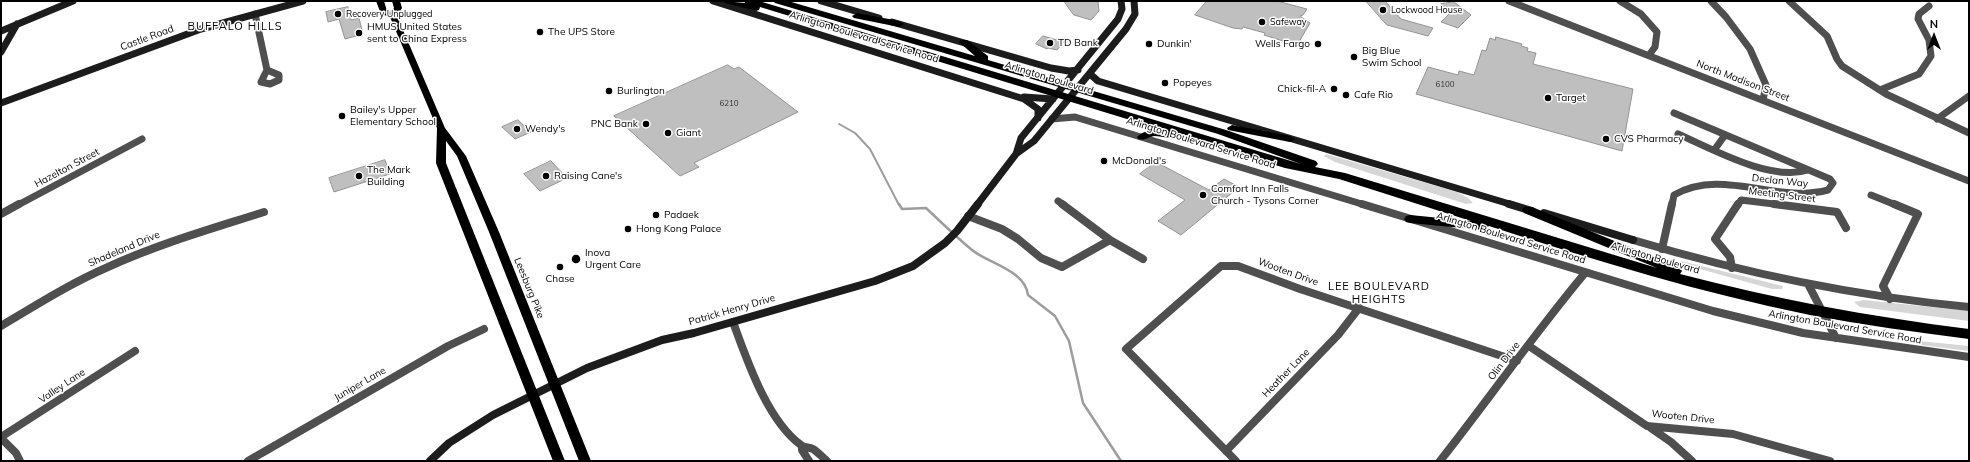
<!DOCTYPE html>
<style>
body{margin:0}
#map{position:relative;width:1970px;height:462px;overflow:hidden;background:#fff;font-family:Mulish,sans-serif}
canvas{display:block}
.frame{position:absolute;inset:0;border:2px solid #000;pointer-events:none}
.north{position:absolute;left:1914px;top:16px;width:40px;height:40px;-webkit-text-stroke:3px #fff;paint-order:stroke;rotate:0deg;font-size:11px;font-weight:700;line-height:16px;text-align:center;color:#000}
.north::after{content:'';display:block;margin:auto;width:14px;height:18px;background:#000;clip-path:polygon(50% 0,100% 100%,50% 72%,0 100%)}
</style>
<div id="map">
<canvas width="1970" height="462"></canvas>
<div class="frame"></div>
<div class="north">N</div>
</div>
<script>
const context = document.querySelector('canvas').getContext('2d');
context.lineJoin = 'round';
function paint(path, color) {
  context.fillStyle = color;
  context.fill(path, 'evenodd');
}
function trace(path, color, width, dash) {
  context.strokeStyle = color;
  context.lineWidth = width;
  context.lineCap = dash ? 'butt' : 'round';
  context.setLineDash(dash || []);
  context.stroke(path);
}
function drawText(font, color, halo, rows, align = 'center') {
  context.font = font + ' Mulish,sans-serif';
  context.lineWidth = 3;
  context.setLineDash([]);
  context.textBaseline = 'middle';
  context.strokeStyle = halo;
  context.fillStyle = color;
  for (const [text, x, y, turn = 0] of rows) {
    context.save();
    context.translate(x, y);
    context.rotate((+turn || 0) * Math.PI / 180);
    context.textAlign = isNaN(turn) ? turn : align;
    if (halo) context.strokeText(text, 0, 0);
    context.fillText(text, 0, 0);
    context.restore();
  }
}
const green = new Path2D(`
 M1326 154 1457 192 1468 198 1473 203 1466 204 1335 162 1324 156Z
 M1680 261 1685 262 1783 286 1782 289H1772L1682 264Z
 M1864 300 1969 311V321L1860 307 1854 302Z
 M1909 340 1969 346V351L1921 345Z`);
const streamFar1 = new Path2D(`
 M839 124 855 133 870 149 899 205`);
const stream = new Path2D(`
 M899 204 902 209 926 208C941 222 956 237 972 250 989 264 1025 270 1028 295L1055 316 1069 341 1083 403 1121 461`);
const building = new Path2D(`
 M1064 1H1098L1099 11 1091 20 1074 15Z
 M1207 1H1277L1307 9 1303 15 1300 16 1310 23 1299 42H1286L1264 35 1265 33 1243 27 1242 29 1233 28 1195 15Z
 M1366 1H1385L1401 19 1433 28 1428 36 1387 25Z
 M1454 2 1471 15 1458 28 1441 22 1450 13 1441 4Z
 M348 7 351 20 359 18 363 34 345 39 339 19 328 22 326 12Z
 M1043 36 1064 42 1057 50 1048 48 1047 49 1036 44Z
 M1496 37 1522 44 1521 46 1528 48 1527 51 1536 53 1533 64 1633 89 1622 151 1416 94 1428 67 1458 75 1459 71 1474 75 1482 50 1486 51 1490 38 1495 40Z
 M728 65 734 69 739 67 798 112 694 163 699 167 680 176 614 116Z
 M518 120 531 132 515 139 502 127Z
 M385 160 390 174 334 192 329 178Z
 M551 161 567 178 540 191 524 174Z
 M1156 162 1209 190 1224 179 1239 187 1181 235 1158 221 1185 200 1140 174Z`);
const streetFar1 = new Path2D(`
 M1509 1 1969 181
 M1620 1 1641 14 1657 32 1655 47 1649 55
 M1711 1 1726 17 1750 49 1766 85 1763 100
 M1789 1 1827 36 1837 59 1842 66 1886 94 1969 133
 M255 14 267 70
 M267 70 279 75V80L270 84 261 82Z
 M1880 90 1919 74 1931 56 1929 40 1918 19 1919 14 1929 6
 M1052 119 1075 117 1365 205
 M1937 119 1969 96
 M1678 134C1712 149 1771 182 1808 170
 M1715 149 1725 135
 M1871 195 1896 205
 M1058 201 1064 205
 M18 205 142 139
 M1672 205 1674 195C1722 167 1777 204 1828 190L1833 183 1830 179 1674 113
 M1738 205 1741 200 1782 205`);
const street = new Path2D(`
 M1062 204 1110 240 1143 259
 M1362 204 1713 311 1803 333 1969 357
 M1774 204 1837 212 1846 228
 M1 214 19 204
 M968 216 1002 229 1018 239 1041 258 1062 267 1110 240
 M1633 240C1743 273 1854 296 1969 307
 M1662 249 1672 204
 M1732 268 1730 257 1715 239 1738 204
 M1808 284 1836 338
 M1890 299 1883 286 1918 214 1894 204
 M733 322C747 360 767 420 801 445 804 448 809 447 813 449 818 452 822 457 827 461
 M1 326C36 305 71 283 108 267 158 244 211 229 264 212
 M1529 346 1647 426 1733 434 1830 461
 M1648 426 1671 442 1692 461
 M1 437 135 351
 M1 438 16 453 20 461
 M802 446V450L809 461
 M1226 451 1338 335 1359 308
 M248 461 448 346 484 329
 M1236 461 1126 349 1221 266H1238L1300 289 1517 361
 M1440 461C1489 399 1534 334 1585 273`);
const secondaryFar1 = new Path2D(`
 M713 1 1024 99 1038 109V118
 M821 1 879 18
 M892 22 1051 68 1069 71 1078 70
 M1 31 73 1
 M1 52 17 24
 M1090 74 1098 81 1513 205
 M1024 97 1053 99
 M1 103 201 29 303 1
 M1016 154 1021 138 1118 19 1122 9 1121 1
 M977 205 1016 154 1034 141 1126 29 1135 14 1134 1`);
const secondary = new Path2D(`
 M1509 204 1532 211
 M1544 213 1633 240
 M430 461 449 443 493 415 587 368 662 340 694 333 875 281 913 266 945 243 957 231 978 204`);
const primary = new Path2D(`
 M376 1H384L387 11 391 12 394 8 392 1H400L402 8 397 16 445 128 466 156 499 232 591 461H579L489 232 457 156 446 141V163L565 461H553L436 163 437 128 390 17 381 14Z`);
const highway = new Path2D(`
 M723 1 745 3 744 1H759L1301 164 1218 134 775 3 773 1H788L975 56 959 42 961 40H967L988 56V60L1226 130 1316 161 1318 164 1315 167 1345 173 1657 268 1524 213 1522 210 1524 207H1532L1680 268 1682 271 1680 274C1776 299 1871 317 1969 329V339C1916 332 1863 325 1810 315 1701 293 1594 260 1489 226L1483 230 1410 223 1406 222 1404 219 1406 216 1410 215 1471 221 1339 179 1285 168 1177 135C1171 140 1162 136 1154 136 1148 137 1145 141 1138 139L1137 137C1143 130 1154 130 1163 130L760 7 759 10 756 11 725 3Z
 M857 13 899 21 904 24 899 27 854 18 852 16Z
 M1232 125 1290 136 1295 139 1290 142 1228 130 1227 128Z`);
const markers = [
 [1383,10,4,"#000"],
 [338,14,4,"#000"],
 [1262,22,4,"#000"],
 [540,32,4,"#000"],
 [359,33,4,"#000"],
 [1050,43,4,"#000"],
 [1149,44,4,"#000"],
 [1318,44,4,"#000"],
 [1354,57,4,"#000"],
 [1165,83,4,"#000"],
 [1334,89,4,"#000"],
 [609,91,4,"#000"],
 [1346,95,4,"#000"],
 [1548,98,4,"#000"],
 [342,116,4,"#000"],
 [646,124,4,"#000"],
 [517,129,4,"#000"],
 [668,133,4,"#000"],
 [1606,139,4,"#000"],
 [1104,161,4,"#000"],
 [359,176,4,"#000"],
 [546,176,4,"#000"],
 [1203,195,4,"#000"],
 [656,215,4,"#000"],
 [628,229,4,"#000"],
 [576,259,5,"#000"],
 [560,267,4,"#000"]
];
const numberNames = [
 ["6100",1445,85],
 ["6210",729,104]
];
const farPoinames = [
 ["Lockwood House",1391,10],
 ["Recovery Unplugged",346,14],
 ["Safeway",1270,22]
];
const poiNames = [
 ["HMUS United States",367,27],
 ["sent to China Express",367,39],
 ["The UPS Store",548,32],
 ["TD Bank",1058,43],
 ["Dunkin'",1157,44],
 ["Wells Fargo",1310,44,"right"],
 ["Big Blue",1362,51],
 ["Swim School",1362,63],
 ["Popeyes",1173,83],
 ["Chick-fil-A",1326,89,"right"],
 ["Burlington",617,91],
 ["Cafe Rio",1354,95],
 ["Target",1556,98],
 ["Bailey's Upper",350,110],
 ["Elementary School",350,122],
 ["PNC Bank",638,124,"right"],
 ["Wendy's",525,129],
 ["Giant",676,133],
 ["CVS Pharmacy",1614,139],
 ["McDonald's",1112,161],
 ["The Mark",367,170],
 ["Building",367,182],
 ["Raising Cane's",554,176],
 ["Comfort Inn Falls",1211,189],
 ["Church - Tysons Corner",1211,201],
 ["Padaek",664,215],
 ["Hong Kong Palace",636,229],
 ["Inova",585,253],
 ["Urgent Care",585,265],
 ["Chase",560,279,"center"]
];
const streetNames = [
 ["Arlington Boulevard Service Road",864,37,17],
 ["Castle Road",147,38,-20],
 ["Arlington Boulevard",1049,78,17],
 ["North Madison Street",1743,81,21],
 ["Arlington Boulevard Service Road",1201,143,17],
 ["Hazelton Street",67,168,-28],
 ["Declan Way",1780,181,6],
 ["Meeting Street",1782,195,7],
 ["Arlington Boulevard Service Road",1511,238,17],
 ["Shadeland Drive",124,249,-23],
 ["Arlington Boulevard",1655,258,16],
 ["Wooten Drive",1288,272,20],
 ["Leesburg Pike",529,288,68],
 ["Patrick Henry Drive",732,310,-16],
 ["Arlington Boulevard Service Road",1845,327,10],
 ["Olin Drive",1504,361,-53],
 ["Heather Lane",1286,373,-46],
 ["Juniper Lane",360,384,-30],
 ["Valley Lane",62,386,-34],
 ["Wooten Drive",1683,417,6]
];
const neighbourhoodNames = [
 ["BUFFALO HILLS",235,27],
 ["LEE BOULEVARD",1379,287],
 ["HEIGHTS",1379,300]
];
paint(green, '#d6d6d6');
trace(streamFar1, '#9d9d9d', 2);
trace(stream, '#9d9d9d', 2.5);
paint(building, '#bfbfbf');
trace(building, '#939393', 1);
trace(streetFar1, '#4f4f4f', 7);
trace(street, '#4f4f4f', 8);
trace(secondaryFar1, '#1c1c1c', 7);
trace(secondary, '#1c1c1c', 8);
paint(primary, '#000');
paint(highway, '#000');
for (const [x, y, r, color] of markers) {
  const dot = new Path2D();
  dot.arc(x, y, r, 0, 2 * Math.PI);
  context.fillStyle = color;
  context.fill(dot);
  trace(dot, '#fff', 1.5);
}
drawText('8px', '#303030', null, numberNames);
drawText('9px', '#000', '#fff', farPoinames, 'left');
drawText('10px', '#000', '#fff', poiNames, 'left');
drawText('10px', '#000', '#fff', streetNames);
context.letterSpacing = '1px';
drawText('11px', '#000', '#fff', neighbourhoodNames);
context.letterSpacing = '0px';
</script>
